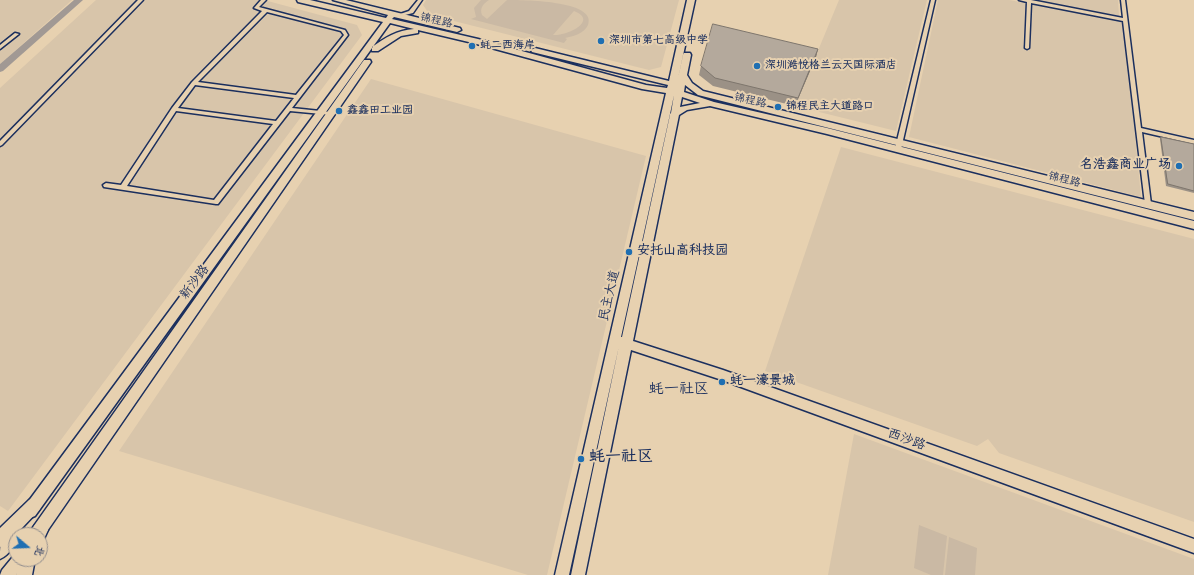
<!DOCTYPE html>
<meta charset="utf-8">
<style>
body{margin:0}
#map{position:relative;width:1194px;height:575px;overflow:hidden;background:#e7d1b0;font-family:Dekko,"LXGW WenKai TC",sans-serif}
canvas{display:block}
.north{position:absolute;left:8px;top:527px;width:40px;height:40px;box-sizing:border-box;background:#e7d1b0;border:1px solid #95908f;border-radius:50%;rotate:109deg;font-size:11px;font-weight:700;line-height:16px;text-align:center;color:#1b2f5e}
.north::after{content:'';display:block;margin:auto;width:14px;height:18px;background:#1f6fb2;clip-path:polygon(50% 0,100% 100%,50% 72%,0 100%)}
</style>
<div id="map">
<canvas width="1194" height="575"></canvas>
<div class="north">北</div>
</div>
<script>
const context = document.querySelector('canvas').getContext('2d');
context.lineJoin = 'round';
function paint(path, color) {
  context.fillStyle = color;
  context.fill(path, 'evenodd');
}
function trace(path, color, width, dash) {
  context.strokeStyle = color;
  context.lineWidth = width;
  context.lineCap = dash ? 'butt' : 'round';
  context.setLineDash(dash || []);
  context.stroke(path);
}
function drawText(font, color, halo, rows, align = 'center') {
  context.font = font + ' Dekko,"LXGW WenKai TC",sans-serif';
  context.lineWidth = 4;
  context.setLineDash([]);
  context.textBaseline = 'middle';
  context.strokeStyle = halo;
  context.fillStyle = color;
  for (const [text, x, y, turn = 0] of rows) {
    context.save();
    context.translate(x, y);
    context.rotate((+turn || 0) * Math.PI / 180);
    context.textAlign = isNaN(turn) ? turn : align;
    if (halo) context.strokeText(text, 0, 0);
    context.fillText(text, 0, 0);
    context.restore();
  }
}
const built = new Path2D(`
 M0 0H72L0 64Z
 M96 0H264L357 25 362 35 8 511 0 506V88Z
 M426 0H679L661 67 649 70 430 15 423 5Z
 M839 0H927L896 131 795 106Z
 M938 0H1009L1026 3 1023 45 1029 47 1031 3 1124 21 1141 197 909 137Z
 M1035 0H1118L1119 16Z
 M371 79 646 156 547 575H528L119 451Z
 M841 147 1194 239V522L999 453 988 439 977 446 765 371Z
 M854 434 1194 559V575H828Z`);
const green = new Path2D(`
 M481 0H489C484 3 479 8 482 15L487 19 507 0C520 0 598 0 588 25 584 34 573 36 565 38L567 39 564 43 471 19 476 17 474 8ZM574 11C599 21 567 36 553 35Z
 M919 525 947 536 943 575H931L914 568Z
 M949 537 977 548 975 575H945Z`);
const river = new Path2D(`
 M74 0H83L3 71 0 72V64Z`);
const street = new Path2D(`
 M138 0H143L2 145 0 146V141Z
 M261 0H266L259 7 345 30 348 35 292 108 330 112 332 113V115L290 111 218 204H216L104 187 103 185 106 183 121 185 172 108 192 82 262 11 254 8ZM267 12 341 31 344 35 296 95 198 82ZM195 85 294 98 276 121 178 108ZM176 111 273 124 214 200 127 186Z
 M418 0H422L413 13 397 17V15L409 11Z
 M931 0H935L901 149 898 151 895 149Z
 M1019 0H1031L1123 18 1121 0H1125L1141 128 1194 140V144L1142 132 1151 204 1150 206H1148L1145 204 1123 21 1031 3 1029 48 1027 49 1025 48 1027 2Z
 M15 33 19 34 0 49V45Z`);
const secondary = new Path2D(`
 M297 0H310L386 18 388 15 333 0H346L460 28 461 30 457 32 394 17 392 19 478 39 646 85 667 88 668 85 532 52 531 50 535 48 669 81 687 0H695L677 83 683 55 684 53H690L691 55 687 75 692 83 703 91 1194 212V220L698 95 685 85 684 92 714 102 827 128 1194 221V229L827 134 710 106 687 110 679 115 633 341 723 370 1194 539V553L722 380 631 350 585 575H571L619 346 569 575H555L666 93 642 89 473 43 418 30V33L401 36 378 51H372V47C385 38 397 30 414 29L390 23 35 516 30 518 25 516 23 511 25 506 383 22 298 2ZM674 95 671 113 670 114ZM682 97 700 103 680 107ZM670 114V115L622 337H621Z
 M364 60H370L371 62 41 540 40 535H29L31 530Z
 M14 526 19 528 20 535H16C16 545 9 555 0 559 0 546 0 532 14 526Z
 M16 553V559H26L16 575H0L2 570Z`);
const primary = new Path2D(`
 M34 497 39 500 42 505 39 510 6 545 0 547V528L29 500Z
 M40 522 45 525 48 530 43 541 40 542V535H29L35 525Z
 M19 559H35L32 575H16Z`);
const wall = new Path2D(`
 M818 49 816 57 795 106 713 86 699 75 701 66Z
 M1161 137 1194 144V193L1166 186 1160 139Z`);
const shadedWall = new Path2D(`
 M818 49 816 57 795 106 798 98Z`);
const building = new Path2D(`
 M713 24 818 49 798 98 715 78 701 66Z
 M1161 137 1194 144V191L1168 184Z`);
const markers = [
 [601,41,4,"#1f6fb2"],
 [472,46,4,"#1f6fb2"],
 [757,66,4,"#1f6fb2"],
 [778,107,4,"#1f6fb2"],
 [339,111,4,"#1f6fb2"],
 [1179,166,4,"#1f6fb2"],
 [629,252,4,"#1f6fb2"],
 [722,382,4,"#1f6fb2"],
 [581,459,4,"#1f6fb2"]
];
const farStreetnames = [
 ["锦程路",436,22,13],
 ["锦程路",750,102,13],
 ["锦程路",1064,181,14]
];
const farPoinames = [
 ["深圳市第七高级中学",609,41],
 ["蚝二西海岸",480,46],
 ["深圳澔悦格兰云天国际酒店",765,66],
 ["锦程民主大道路口",786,107],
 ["鑫鑫田工业园",347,111]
];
const poiNames = [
 ["名浩鑫商业广场",1171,166,"right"],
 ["安托山高科技园",637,252],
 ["蚝一濠景城",730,382]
];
const streetNames = [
 ["新沙路",196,283,-53],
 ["民主大道",611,296,-77],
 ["西沙路",906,441,20]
];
const quarterNames = [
 ["蚝一社区",679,391]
];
const nearPoinames = [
 ["蚝一社区",589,459]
];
paint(built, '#d8c5aa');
paint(green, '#cab9a4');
paint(river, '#a19994');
trace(street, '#1b2f5e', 3);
trace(secondary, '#1b2f5e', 3);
trace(primary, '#1b2f5e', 3);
paint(street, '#e7d1b0');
paint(secondary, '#e7d1b0');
paint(primary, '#e7d1b0');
paint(wall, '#9b9186');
paint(shadedWall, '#7e766d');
paint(building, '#b4a99c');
trace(building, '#7e766d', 1);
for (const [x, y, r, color] of markers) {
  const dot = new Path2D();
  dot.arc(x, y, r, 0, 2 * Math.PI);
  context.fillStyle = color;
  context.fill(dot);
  trace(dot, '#e7d1b0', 1.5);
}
drawText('11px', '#1b2f5e', '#e7d1b0', farStreetnames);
drawText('bold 11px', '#1b2f5e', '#e7d1b0', farPoinames, 'left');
drawText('bold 13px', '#1b2f5e', '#e7d1b0', poiNames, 'left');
drawText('13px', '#1b2f5e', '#e7d1b0', streetNames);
drawText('15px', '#1b2f5e', '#e7d1b0', quarterNames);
drawText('bold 16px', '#1b2f5e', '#e7d1b0', nearPoinames, 'left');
</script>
